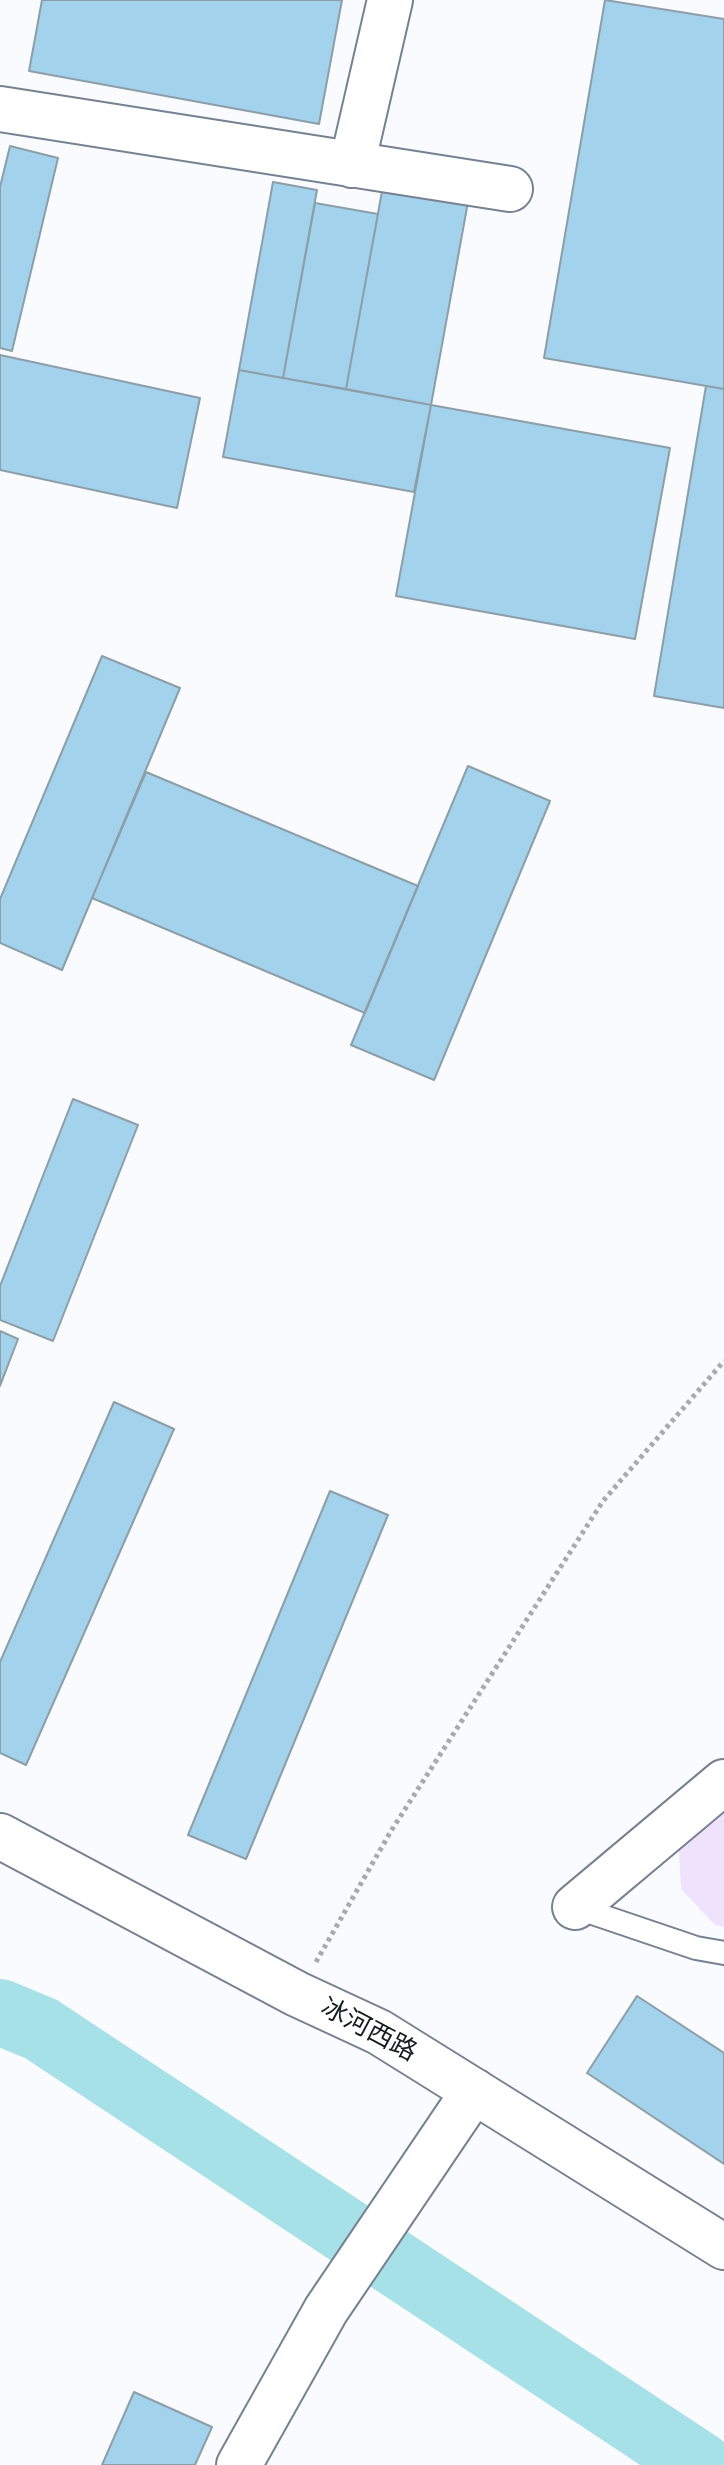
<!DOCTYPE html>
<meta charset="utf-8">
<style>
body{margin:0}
canvas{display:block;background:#f9fbff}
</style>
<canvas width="724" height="2465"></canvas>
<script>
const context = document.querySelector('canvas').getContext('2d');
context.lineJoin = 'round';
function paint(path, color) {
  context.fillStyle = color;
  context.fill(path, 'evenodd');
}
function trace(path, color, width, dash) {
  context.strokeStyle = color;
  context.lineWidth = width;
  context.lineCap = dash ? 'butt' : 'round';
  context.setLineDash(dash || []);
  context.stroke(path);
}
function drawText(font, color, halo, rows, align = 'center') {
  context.font = font + ' Poppins,"Noto Sans SC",sans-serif';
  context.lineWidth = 6;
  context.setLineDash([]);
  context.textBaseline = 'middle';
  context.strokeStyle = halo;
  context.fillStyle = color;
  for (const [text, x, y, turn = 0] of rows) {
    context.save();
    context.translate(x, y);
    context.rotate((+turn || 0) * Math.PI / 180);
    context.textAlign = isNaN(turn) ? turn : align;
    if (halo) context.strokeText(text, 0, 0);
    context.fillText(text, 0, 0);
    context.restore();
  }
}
const green = new Path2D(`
 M724 1797V1927L715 1925 681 1889 678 1834Z`);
const river = new Path2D(`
 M0 2012 41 2029 700 2465`);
const building = new Path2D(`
 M42 0H342L319 124 29 71Z
 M605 0 724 19V389L544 358Z
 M10 146 58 158 12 351 0 348V187Z
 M273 182 317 190 283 378 239 370Z
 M383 186 468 202 431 405 346 389Z
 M315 203 378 214 346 389 283 378Z
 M0 355 200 398 177 508 0 470Z
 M239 370 431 405 414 492 223 457Z
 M706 386 724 389V708L654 696Z
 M431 405 670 448 635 639 396 596Z
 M102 656 180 688 62 970 0 943V899Z
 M468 766 550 801 434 1080 351 1045Z
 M146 772 418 886 365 1013 92 898Z
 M73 1099 138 1125 53 1341 0 1320V1286Z
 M0 1331 18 1339 0 1386Z
 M114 1402 174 1429 26 1765 0 1753V1662Z
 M330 1491 388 1515 246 1859 188 1835Z
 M637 1996 724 2053V2164L587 2073Z
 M134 2392 212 2427 195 2465H102Z`);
const path = new Path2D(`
 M316 1962 391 1831 603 1501 724 1361`);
const lane = new Path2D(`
 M575 1907 696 1948 724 1953`);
const street = new Path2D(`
 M0 109 510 189
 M352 165 390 0
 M575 1907 724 1782
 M239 2465 326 2310 474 2091`);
const secondary = new Path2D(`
 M0 1836 297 1994 379 2032 724 2247`);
const streetNames = [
 ["冰河西路",368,2031,28]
];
paint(green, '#eee2fd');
trace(river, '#a6e1e8', 66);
paint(building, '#a3d3ec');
trace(building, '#8c9ea7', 2);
trace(lane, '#778290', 26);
trace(street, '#778290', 48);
trace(secondary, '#778290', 48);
trace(path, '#a8aaaf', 5, [4, 4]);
trace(lane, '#fff', 22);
trace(street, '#fff', 44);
trace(secondary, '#fff', 44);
drawText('26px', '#181c21', '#fff', streetNames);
</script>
